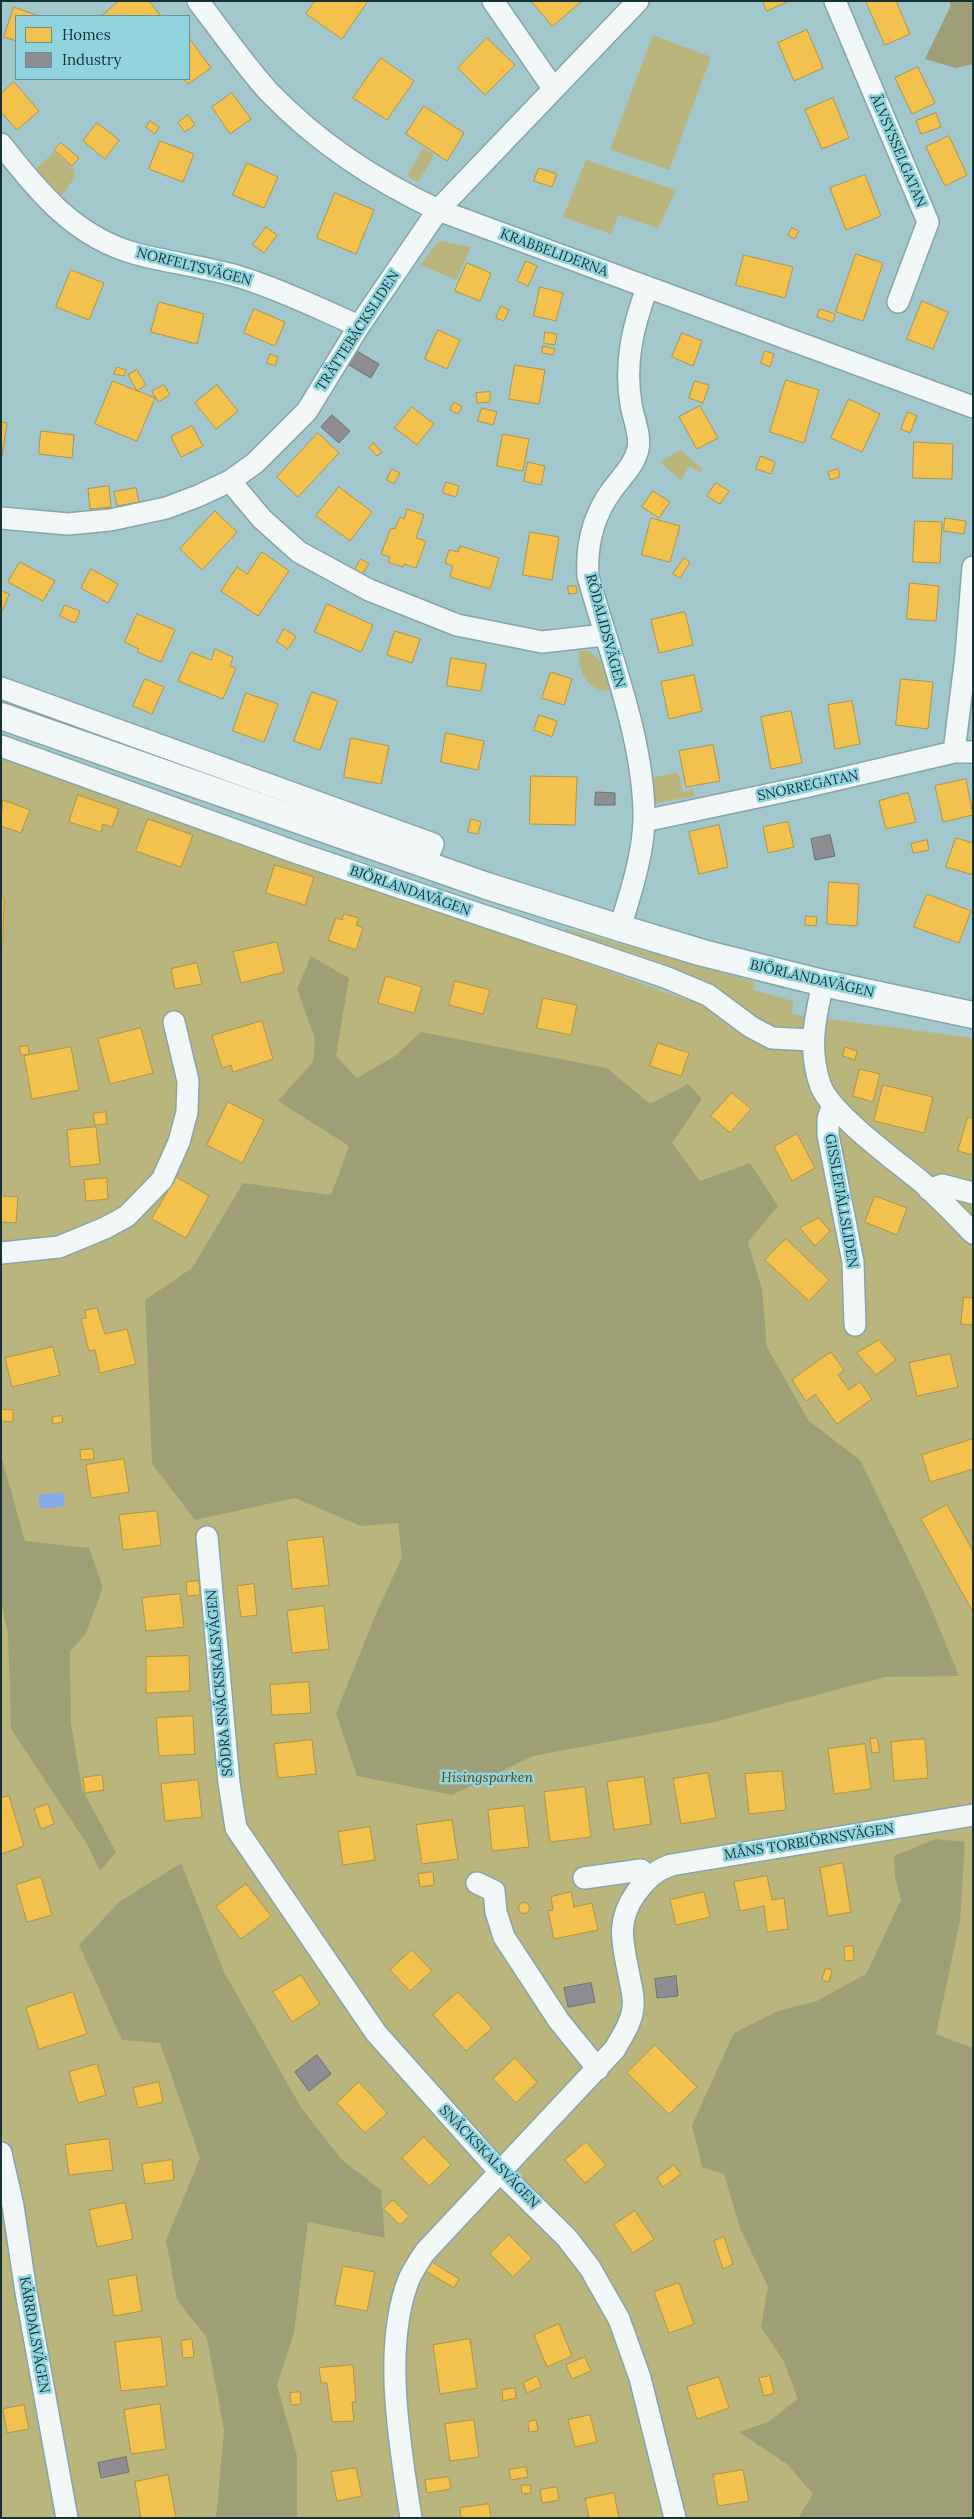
<!DOCTYPE html>
<meta charset="utf-8">
<style>
body{margin:0}
#map{position:relative;width:974px;height:2519px;overflow:hidden;background:#a2c7cc;font-family:Lora,serif}
canvas{display:block}
.frame{position:absolute;inset:0;border:2px solid #163235;pointer-events:none}
.legend{position:absolute;left:15px;top:15px;width:175px;height:65px;box-sizing:border-box;background:#91d4de;border:1px solid #60939a;margin:0;padding:6px 9px;list-style:none;font-size:15px;color:#163235}
.legend li{display:flex;align-items:center;gap:10px;height:25px}
.legend b{width:25px;border:1px solid #60939a}
</style>
<div id="map">
<canvas width="974" height="2519"></canvas>
<div class="frame"></div>
<ul class="legend">
<li><b style="height:14px;background:#f2c14e"></b>Homes</li>
<li><b style="height:14px;background:#8d8d92"></b>Industry</li>
</ul>
</div>
<script>
const context = document.querySelector('canvas').getContext('2d');
context.lineJoin = 'round';
function paint(path, color) {
  context.fillStyle = color;
  context.fill(path, 'evenodd');
}
function trace(path, color, width, dash) {
  context.strokeStyle = color;
  context.lineWidth = width;
  context.lineCap = dash ? 'butt' : 'round';
  context.setLineDash(dash || []);
  context.stroke(path);
}
function drawText(font, color, halo, rows, align = 'center') {
  context.font = font + ' Lora,serif';
  context.lineWidth = 5;
  context.setLineDash([]);
  context.textBaseline = 'middle';
  context.strokeStyle = halo;
  context.fillStyle = color;
  for (const [text, x, y, turn = 0] of rows) {
    context.save();
    context.translate(x, y);
    context.rotate((+turn || 0) * Math.PI / 180);
    context.textAlign = isNaN(turn) ? turn : align;
    if (halo) context.strokeText(text, 0, 0);
    context.fillText(text, 0, 0);
    context.restore();
  }
}
const green = new Path2D(`
 M653 35 711 57 669 170 610 149Z
 M423 148 433 154V158L418 182 407 176Z
 M54 152 73 168 75 177 62 195H58L34 171Z
 M586 160 676 190 658 228 618 215 611 234 563 217Z
 M440 241 471 247 456 280 421 265 436 244Z
 M681 450 703 469 700 473 690 466 680 480 660 462Z
 M579 651H589L601 662 612 690C589 694 577 671 579 651Z
 M1 759 513 936 684 999 741 1006C692 966 624 951 565 931L567 929 755 982 753 990 793 1001 792 1014 973 1038V2518H1Z
 M678 772 683 792 693 789 695 796 657 803 652 796V778Z`);
const forest = new Path2D(`
 M949 1H973V64L956 68 925 59 951 5Z
 M311 956 349 978 336 1056 357 1078 395 1056 421 1032 607 1068 650 1104 688 1084 702 1099 672 1143 700 1181 750 1163 778 1206 748 1242 762 1289 767 1347 808 1420 860 1460 926 1596 959 1676 885 1677 714 1722 533 1756 452 1795 357 1776 336 1713 375 1616 402 1557 398 1523 361 1526 295 1498 195 1520 152 1464 145 1300 192 1268 243 1183 331 1195 349 1146 278 1101 313 1062 315 1039 297 989Z
 M1 1455 25 1541 89 1548 103 1587 86 1633 70 1652 71 1723 82 1789 116 1852 100 1871 87 1844 11 1729 8 1632 1 1602Z
 M935 1839 965 1842 960 1921 936 2034 973 2048V2518H798L813 2494 787 2464 739 2432 768 2422 798 2399 783 2360 761 2327 768 2287 740 2228 724 2174 702 2167 692 2125 734 2033 778 2011 817 2001 866 1974 901 1900 895 1877 894 1856Z
 M181 1863 224 1972 302 2109 342 2160 381 2190 385 2238 308 2222 294 2333 277 2385 297 2456V2518H216L224 2431 207 2338 177 2300 166 2240 200 2158 160 2043 122 2040 79 1945 119 1902Z`);
const water = new Path2D(`
 M63 1492 65 1506 40 1509 38 1495Z`);
const homes = new Path2D(`
 M119 1H149L161 16H102Z
 M315 1H368L342 39 306 14Z
 M531 1H582L553 26Z
 M763 1H789L767 11Z
 M866 1H896L910 34 885 45Z
 M14 7 39 16H16V41L4 37Z
 M807 30 823 68 794 81 778 43Z
 M189 38 211 68 188 84 184 79H189Z
 M487 38 515 65 485 95 458 68Z
 M381 58 414 81 387 120 353 98Z
 M918 67 935 103 912 114 895 78Z
 M14 82 39 111 17 130 1 112V94Z
 M232 93 251 119 230 134 212 107Z
 M833 98 849 138 822 149 805 110Z
 M424 106 464 133 447 161 406 134Z
 M936 113 941 127 921 134 916 121Z
 M188 115 195 125 185 132 178 123Z
 M150 121 159 127 155 134 146 127Z
 M97 123 119 140 105 159 83 141Z
 M949 136 967 175 945 186 926 147Z
 M160 141 194 154 183 182 149 169Z
 M61 143 79 158 72 166 54 150Z
 M247 163 278 177 264 208 233 195Z
 M539 168 557 174 552 187 534 181Z
 M865 175 881 216 846 230 830 188Z
 M335 193 374 210 356 254 317 238Z
 M266 227 277 235 264 253 253 245Z
 M792 228 799 231 794 239 788 235Z
 M856 254 883 263 863 321 836 312Z
 M744 255 793 267 785 298 736 285Z
 M526 261 537 266 528 286 517 281Z
 M467 263 491 273 480 301 455 291Z
 M71 270 104 283 89 320 56 307Z
 M540 287 563 293 556 321 534 316Z
 M922 301 948 312 933 349 907 339Z
 M159 302 204 314 197 344 151 332Z
 M501 306 509 310 504 321 496 318Z
 M254 309 285 322 275 346 244 333Z
 M820 309 835 314 833 322 817 317Z
 M438 330 460 340 447 369 425 359Z
 M545 332 557 334 555 345 544 343Z
 M682 333 702 341 693 366 672 357Z
 M543 346 555 349 553 355 542 353Z
 M765 351 774 354 770 367 761 363Z
 M270 354 278 357 275 366 267 363Z
 M515 365 545 370 539 404 509 399Z
 M117 367 126 370 124 376 114 374Z
 M137 370 146 385 137 391 128 375Z
 M786 380 819 390 804 443 770 432Z
 M113 381 155 398 137 441 95 424Z
 M695 381 709 385 703 403 689 398Z
 M164 385 170 395 158 402 152 391Z
 M217 385 238 411 216 429 195 403Z
 M490 392V402L477 403 476 393Z
 M849 399 880 414 862 452 831 438Z
 M454 402 462 407 458 414 450 410Z
 M700 406 718 438 697 449 679 417Z
 M412 407 434 424 417 445 395 428Z
 M482 408 497 412 493 425 478 421Z
 M908 412 917 416 910 433 901 429Z
 M1 422 7 423 2 456H1Z
 M192 426 203 446 181 457 171 437Z
 M41 431 74 435 72 458 39 454Z
 M318 433 339 453 298 497 277 477Z
 M503 434 529 439 523 471 497 466Z
 M914 442 953 444 952 479 913 478Z
 M373 443 382 452 377 456 369 448Z
 M761 456 775 462 771 474 756 469Z
 M528 462 545 466 541 485 524 481Z
 M392 469 400 473 394 484 387 480Z
 M838 469 840 477 830 480 828 472Z
 M446 482 459 486 456 497 443 493Z
 M716 483 729 491 720 504 707 496Z
 M109 486 111 507 90 509 88 489Z
 M339 487 372 512 350 541 316 516Z
 M136 488 139 502 117 506 114 492Z
 M653 491 670 502 659 518 642 507Z
 M407 509 424 515 416 538 426 541 416 568 404 564 403 567 388 562 390 557 381 554 391 528 395 529 400 517 404 519Z
 M215 511 237 532 202 570 180 549Z
 M651 518 680 526 670 562 642 555Z
 M945 518 966 521 964 534 944 531Z
 M915 521 942 522 940 563 913 562Z
 M530 532 559 537 552 580 523 575Z
 M460 546 499 558 490 589 450 577 453 566 445 563 449 550 458 552Z
 M262 552 289 571 258 616 221 591 237 567 247 574Z
 M684 558 690 562 680 578 673 574Z
 M361 559 369 564 361 575 354 571Z
 M20 562 55 581 43 601 8 582Z
 M91 569 118 584 108 603 81 588Z
 M910 583 939 586 936 621 907 619Z
 M568 586H576L577 593 569 594Z
 M1 591 9 594 3 610H1Z
 M327 604 373 625 361 652 315 632Z
 M65 605 80 611 75 623 60 616Z
 M685 612 693 645 659 653 651 620Z
 M137 614 175 630 161 662 137 652 139 649 125 642Z
 M284 629 296 636 288 649 277 642Z
 M395 631 420 639 412 663 387 655Z
 M215 649 233 657 230 666 236 668 223 699 178 681 191 652 211 660Z
 M451 658 486 664 481 691 447 686Z
 M551 672 572 679 564 705 542 698Z
 M694 675 702 711 669 719 661 682Z
 M145 679 164 687 152 714 133 706Z
 M901 679 933 682 928 729 896 725Z
 M312 692 338 701 320 750 294 741Z
 M246 693 278 704 264 742 233 731Z
 M852 701 860 744 835 749 828 705Z
 M791 711 802 763 771 769 761 717Z
 M539 715 557 721 552 737 534 730Z
 M446 733 484 741 478 770 441 762Z
 M351 738 389 746 381 784 344 777Z
 M713 745 720 781 686 787 679 751Z
 M531 776 577 777 575 825 530 824Z
 M966 779 973 815 943 822 935 786Z
 M908 793 916 822 886 829 879 801Z
 M78 795 119 809 112 827 103 824 101 832 69 822Z
 M3 800 30 810 21 833 1 826Z
 M148 819 193 835 181 867 136 851Z
 M471 819 481 822 478 834 468 832Z
 M788 822 794 847 768 853 763 827Z
 M719 825 728 867 699 874 689 832Z
 M956 838 973 843V875L946 867Z
 M927 840 929 850 913 853 911 844Z
 M275 865 314 877 305 905 266 893Z
 M829 882 859 884 857 926 827 924Z
 M927 894 971 911 959 943 914 927Z
 M1 898H4L3 944H1Z
 M344 914 359 918 356 925 363 928 356 950 328 940 336 918 342 920Z
 M806 916 817 917 816 926 805 925Z
 M277 942 284 972 241 983 233 952Z
 M197 963 202 984 175 989 171 969Z
 M386 976 422 987 414 1013 378 1003Z
 M455 981 490 990 483 1014 449 1005Z
 M543 998 577 1005 571 1035 537 1028Z
 M262 1021 273 1059 233 1072 231 1065 222 1068 212 1036Z
 M141 1028 153 1073 110 1084 98 1039Z
 M658 1043 689 1053 681 1076 650 1066Z
 M28 1046 29 1054 21 1055 19 1047Z
 M71 1047 79 1090 32 1099 24 1056Z
 M845 1047 857 1051 855 1060 843 1056Z
 M860 1069 880 1074 873 1102 853 1096Z
 M883 1085 933 1097 924 1133 874 1121Z
 M732 1093 751 1109 730 1133 711 1116Z
 M228 1102 264 1120 242 1163 207 1145Z
 M106 1112 107 1124 95 1125 93 1114Z
 M968 1117 973 1119V1155L958 1151Z
 M96 1127 100 1164 70 1167 67 1130Z
 M797 1134 815 1168 792 1181 774 1147Z
 M176 1177 209 1196 186 1238 152 1219Z
 M107 1178 108 1199 86 1201 84 1180Z
 M1 1196 18 1197 16 1223 1 1222Z
 M875 1196 907 1208 897 1235 865 1222Z
 M819 1218 830 1231 815 1246 800 1228Z
 M786 1239 829 1280 809 1301 765 1260Z
 M964 1297 973 1298V1325L961 1324Z
 M97 1308 105 1334 127 1329 136 1364 100 1373 95 1350 89 1351 81 1319 86 1318 85 1311Z
 M879 1340 896 1360 876 1375 857 1353Z
 M53 1347 60 1375 12 1387 5 1358Z
 M831 1352 844 1370 838 1375 849 1390 860 1382 872 1399 837 1424 815 1394 806 1401 792 1380Z
 M950 1354 958 1387 917 1396 909 1363Z
 M1 1409 13 1410V1422L1 1421Z
 M62 1416 63 1422 53 1424 52 1417Z
 M973 1439V1469L930 1482 922 1455Z
 M93 1449 94 1459 81 1460 80 1450Z
 M124 1459 129 1492 91 1498 86 1465Z
 M947 1505 973 1551V1612L921 1519Z
 M157 1511 161 1545 123 1550 119 1515Z
 M323 1537 329 1585 292 1589 287 1541Z
 M199 1581 200 1595 187 1596 186 1582Z
 M254 1584 257 1615 241 1617 237 1586Z
 M180 1594 184 1627 146 1631 142 1598Z
 M324 1606 329 1649 292 1653 287 1611Z
 M189 1656 190 1691 146 1693V1657Z
 M309 1682 311 1713 272 1715 270 1685Z
 M193 1716 195 1754 159 1756 156 1718Z
 M877 1738 880 1752 872 1753 870 1739Z
 M925 1739 928 1778 894 1781 891 1742Z
 M312 1740 316 1774 278 1778 274 1744Z
 M865 1744 871 1789 834 1794 828 1749Z
 M782 1771 786 1810 749 1814 745 1774Z
 M708 1773 716 1818 681 1824 673 1779Z
 M102 1775 104 1790 85 1793 83 1778Z
 M644 1777 651 1824 614 1830 607 1782Z
 M198 1780 202 1817 165 1821 161 1784Z
 M585 1787 591 1837 550 1842 544 1792Z
 M9 1796 24 1846 1 1854V1798Z
 M48 1804 54 1824 41 1829 34 1809Z
 M524 1806 529 1847 492 1851 488 1810Z
 M452 1820 458 1859 422 1864 416 1825Z
 M370 1827 375 1860 343 1865 338 1832Z
 M843 1863 851 1912 828 1916 820 1868Z
 M433 1872 434 1885 420 1887 418 1874Z
 M767 1876 772 1900 784 1898 788 1929 767 1932 764 1906 740 1911 734 1882Z
 M41 1877 52 1915 27 1922 16 1885Z
 M246 1884 271 1916 241 1939 216 1907Z
 M571 1892 574 1907 592 1903 598 1930 554 1939 548 1911 553 1910 551 1897Z
 M704 1892 710 1917 676 1925 670 1900Z
 M518.5 1908a5.5 5.5 0 1 1 11 0a5.5 5.5 0 1 1-11 0Z
 M853 1946 854 1960 845 1961 844 1947Z
 M412 1950 432 1971 410 1991 390 1970Z
 M826 1968 832 1970 829 1982 822 1980Z
 M301 1975 320 2004 292 2022 273 1992Z
 M73 1992 87 2034 39 2049 26 2008Z
 M458 1992 492 2028 466 2051 433 2015Z
 M655 2045 697 2087 669 2114 627 2073Z
 M515 2058 537 2082 516 2103 493 2079Z
 M97 2064 106 2095 78 2103 69 2072Z
 M159 2082 163 2102 138 2108 133 2088Z
 M359 2082 387 2113 365 2133 337 2103Z
 M424 2137 451 2165 429 2186 402 2158Z
 M109 2139 113 2170 69 2175 65 2145Z
 M586 2142 606 2165 585 2183 565 2160Z
 M172 2160 174 2180 145 2184 142 2164Z
 M674 2165 681 2174 663 2187 657 2178Z
 M393 2200 409 2216 400 2225 384 2209Z
 M125 2203 133 2239 97 2247 89 2210Z
 M635 2211 654 2239 633 2253 614 2225Z
 M509 2235 532 2258 513 2277 490 2254Z
 M724 2237 733 2264 723 2269 714 2241Z
 M432 2262 459 2279 454 2288 426 2271Z
 M343 2266 375 2272 367 2311 335 2305Z
 M136 2275 142 2311 114 2316 108 2280Z
 M679 2283 694 2324 669 2333 654 2292Z
 M559 2324 572 2356 547 2367 534 2335Z
 M161 2337 167 2386 121 2391 115 2342Z
 M192 2339 194 2357 183 2358 181 2341Z
 M470 2339 477 2388 440 2394 433 2345Z
 M585 2357 591 2371 572 2379 566 2365Z
 M353 2365 356 2402H352L354 2421 332 2422 327 2383H321L319 2368Z
 M537 2376 541 2387 527 2393 523 2383Z
 M770 2376 774 2393 764 2396 759 2378Z
 M719 2377 729 2408 697 2419 687 2387Z
 M515 2388 516 2398 503 2401 502 2390Z
 M300 2392 301 2404 291 2405 290 2393Z
 M160 2404 166 2449 131 2454 124 2410Z
 M24 2405 29 2429 7 2433 3 2409Z
 M590 2415 597 2442 575 2447 568 2420Z
 M474 2420 479 2457 450 2461 445 2424Z
 M536 2420 538 2431 529 2432 528 2422Z
 M526 2467 528 2477 511 2480 509 2470Z
 M356 2468 362 2496 337 2501 331 2472Z
 M743 2470 749 2501 718 2506 713 2475Z
 M168 2475 176 2518H141L135 2482Z
 M449 2477 451 2489 427 2493 425 2480Z
 M530 2485 531 2493 522 2494 521 2486Z
 M557 2487 559 2500 542 2503 540 2490Z
 M614 2493 619 2518H589L585 2499Z
 M489 2504 491 2518H461L460 2508Z`);
const industry = new Path2D(`
 M355 350 379 364 371 378 347 364Z
 M332 415 350 431 339 443 321 427Z
 M596 792 615 793V805H595Z
 M830 835 835 856 815 860 811 839Z
 M676 1976 678 1996 657 1998 655 1979Z
 M591 1983 595 2002 568 2007 564 1988Z
 M317 2055 331 2074 309 2091 295 2072Z
 M126 2457 129 2472 101 2478 98 2463Z`);
const minor = new Path2D(`
 M198 1C221 31 243 63 268 91 318 143 373 179 438 210L973 407
 M493 1 553 88
 M835 1 928 222 898 302
 M1 144C38 192 76 238 137 254 171 263 206 267 240 277 282 290 320 309 359 326
 M230 481 262 519 299 552 369 590 457 625 542 642 604 635
 M1 518 68 524 110 520 166 508 198 496 230 481 255 463 307 411 359 326 438 210 638 1
 M1 688 433 844 425 864
 M1 746 295 852 665 977 708 995 751 1027 772 1038 812 1040
 M954 752 966 655 973 567
 M644 821 809 786 954 752H973
 M620 928C630 894 643 857 644 820 645 741 609 653 588 576 586 544 593 516 612 490 622 476 634 466 638 449 641 434 633 418 631 404 624 363 633 326 647 288
 M823 983C815 1018 808 1049 820 1084 829 1113 898 1162 924 1184 941 1200 957 1216 973 1233
 M832 1107 828 1119V1135L853 1262 855 1325
 M929 1190 942 1185 973 1193
 M1 1253 59 1247 105 1228 127 1216 162 1180 179 1142 187 1112 188 1081 174 1022
 M207 1537 229 1783 236 1828 376 2033 500 2172 567 2238 590 2268 619 2319 640 2378 675 2518
 M584 1878 641 1870 648 1877
 M477 1883 494 1891 496 1912 504 1937 559 2021 598 2069
 M1 2153 13 2206 26 2292 67 2518
 M411 2518C400 2446 382 2347 409 2279 413 2270 419 2261 425 2252L615 2049C622 2036 632 2022 633 2007 634 1999 632 1989 630 1981 624 1946 614 1924 636 1893 647 1879 654 1871 671 1865L973 1815`);
const tertiary = new Path2D(`
 M1 716 487 886 620 928 703 953 823 983 973 1015`);
const streetNames = [
 ["ÄLVSYSSELGATAN",898,151,67],
 ["KRABBELIDERNA",554,253,20],
 ["NORFELTSVÄGEN",194,267,14],
 ["TRÄTTEBÄCKSLIDEN",358,331,-57],
 ["RÖDALIDSVÄGEN",605,631,75],
 ["SNORREGATAN",808,786,-12],
 ["BJÖRLANDAVÄGEN",410,891,19],
 ["BJÖRLANDAVÄGEN",812,979,13],
 ["GISSLEFJÄLLSLIDEN",841,1201,80],
 ["SÖDRA SNÄCKSKALSVÄGEN",220,1683,-95],
 ["MÅNS TORBJÖRNSVÄGEN",809,1842,-9],
 ["SNÄCKSKALSVÄGEN",489,2157,46],
 ["KÄRRDALSVÄGEN",34,2335,80]
];
const parkNames = [
 ["Hisingsparken",487,1778]
];
paint(green, '#bab57c');
paint(forest, '#9f9f77');
paint(water, '#87a9e9');
paint(homes, '#f2c14e');
trace(homes, '#b09646', 1);
paint(industry, '#8d8d92');
trace(industry, '#697276', 1);
trace(minor, '#87a4a9', 24);
trace(tertiary, '#87a4a9', 29);
trace(minor, '#f1f7f7', 21);
trace(tertiary, '#f1f7f7', 26);
drawText('14px', '#163235', '#91d4de', streetNames);
drawText('italic 14px', '#5b4606', '#91d4de', parkNames);
</script>
